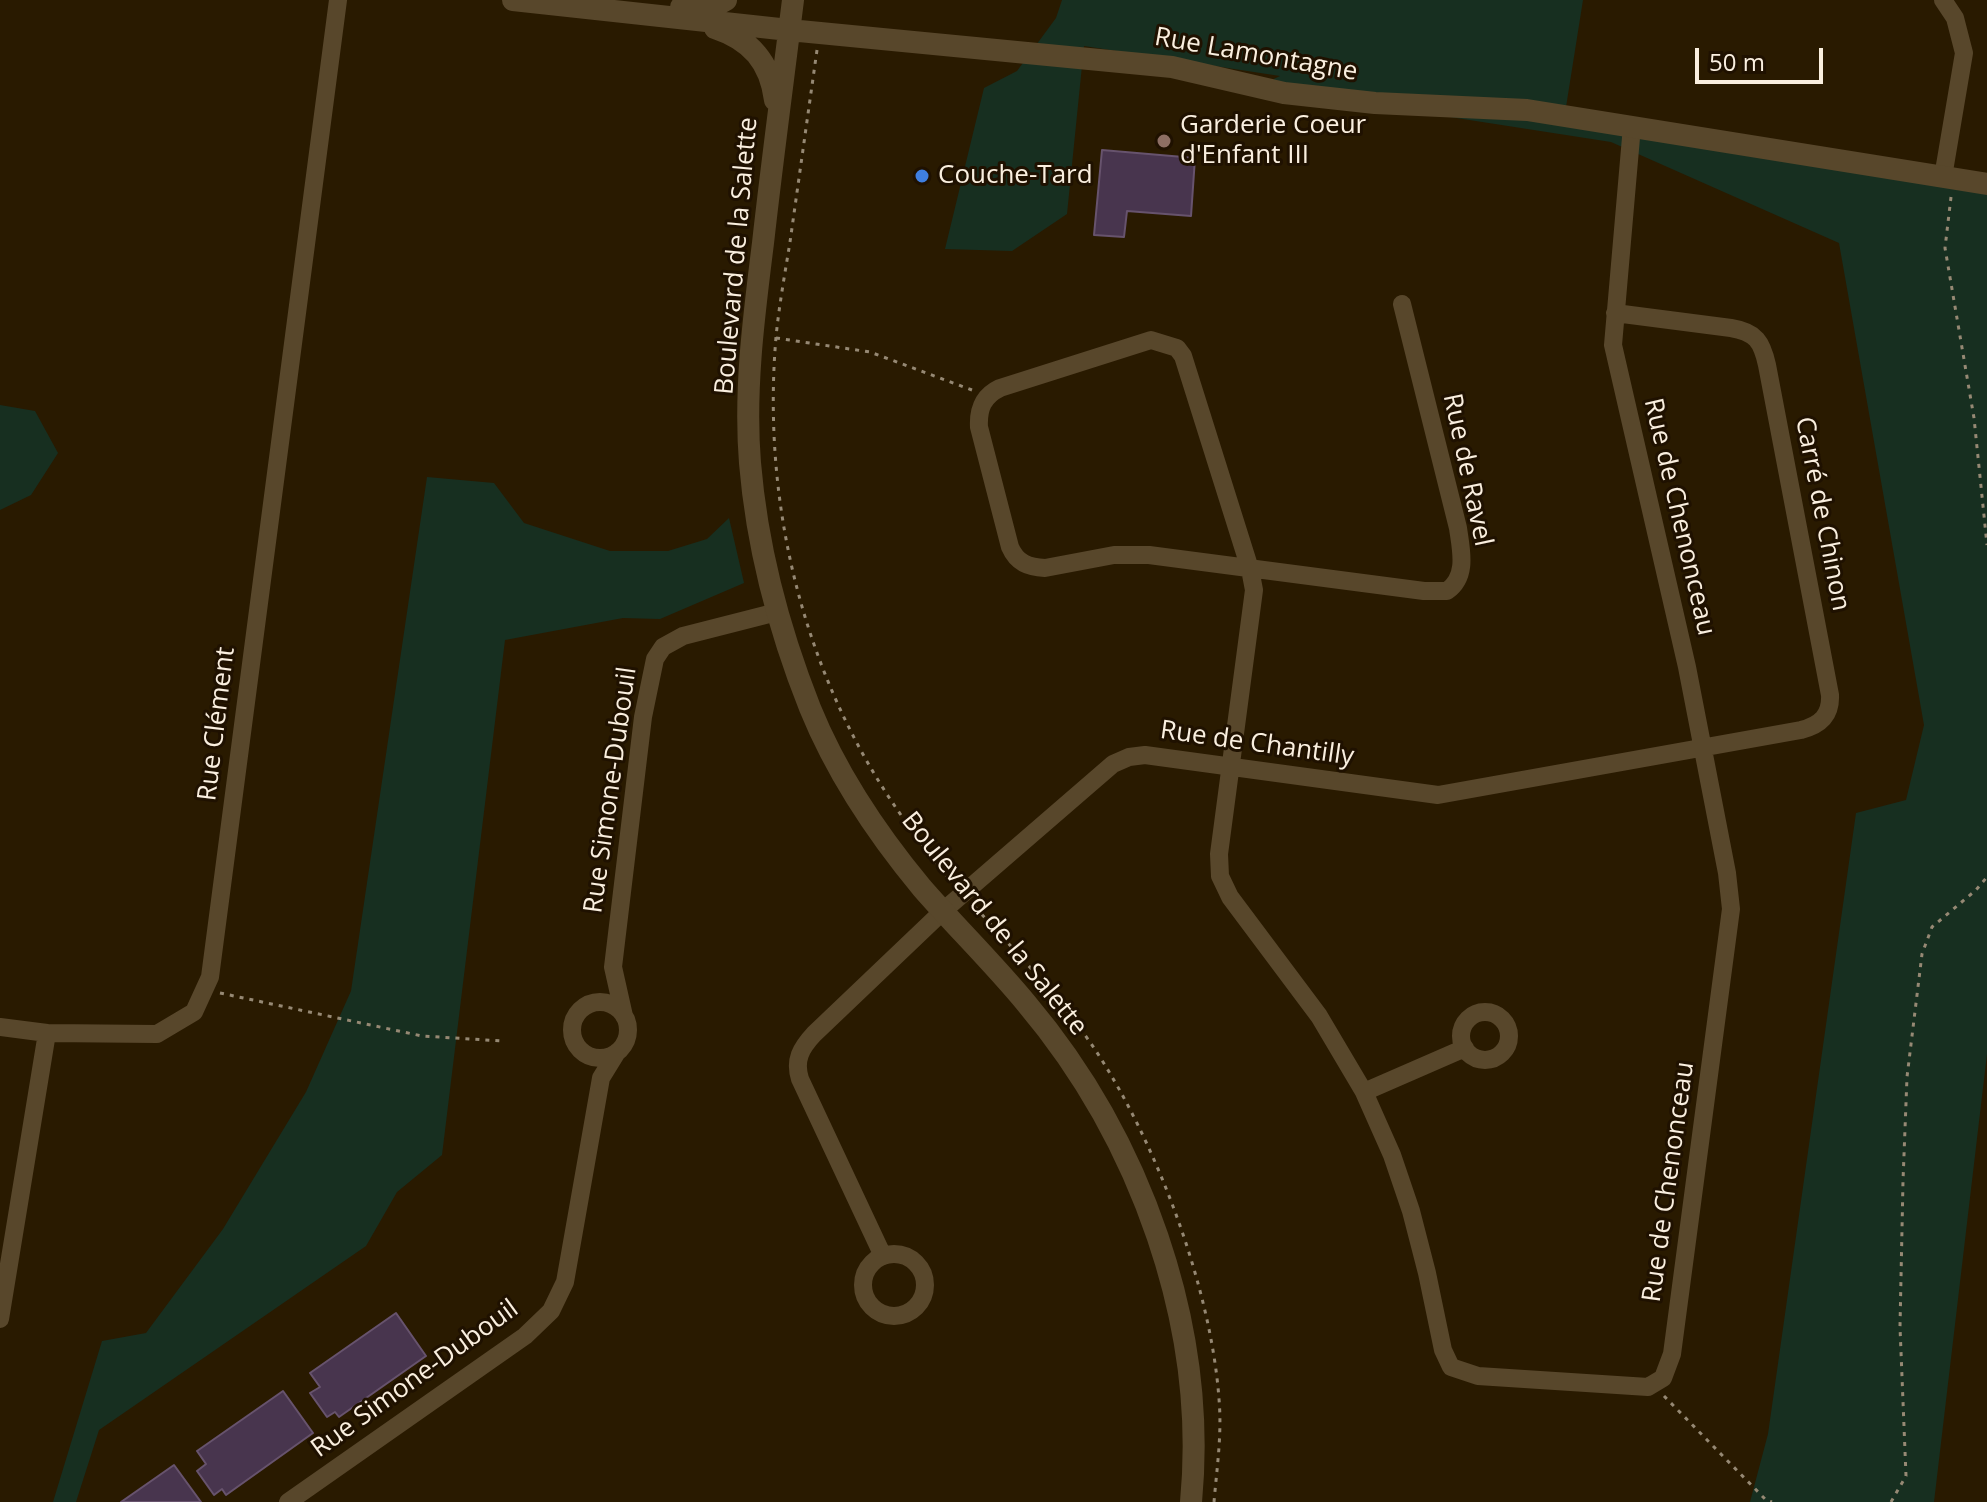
<!DOCTYPE html>
<meta charset="utf-8">
<style>
body{margin:0}
#map{position:relative;width:1987px;height:1502px;overflow:hidden;background:#291a00;font-family:"Open Sans",sans-serif}
canvas{display:block}
.scale{position:absolute;left:1695px;top:48px;width:128px;height:36px;box-sizing:border-box;border:4px solid #faefdf;border-top:0;padding-left:10px;font-size:24px;line-height:28px;white-space:nowrap;color:#faefdf;-webkit-text-stroke:6px #1f1100;paint-order:stroke}
</style>
<div id="map">
<canvas width="1987" height="1502"></canvas>
<div class="scale">50 m</div>
</div>
<script>
const context = document.querySelector('canvas').getContext('2d');
context.lineJoin = 'round';
function paint(path, color) {
  context.fillStyle = color;
  context.fill(path, 'evenodd');
}
function trace(path, color, width, dash) {
  context.strokeStyle = color;
  context.lineWidth = width;
  context.lineCap = dash ? 'butt' : 'round';
  context.setLineDash(dash || []);
  context.stroke(path);
}
function drawText(font, color, halo, rows, align = 'center') {
  context.font = font + ' "Open Sans",sans-serif';
  context.lineWidth = 6;
  context.setLineDash([]);
  context.textBaseline = 'middle';
  context.strokeStyle = halo;
  context.fillStyle = color;
  for (const [text, x, y, turn = 0] of rows) {
    context.save();
    context.translate(x, y);
    context.rotate((+turn || 0) * Math.PI / 180);
    context.textAlign = isNaN(turn) ? turn : align;
    if (halo) context.strokeText(text, 0, 0);
    context.fillText(text, 0, 0);
    context.restore();
  }
}
const green = new Path2D(`
 M1062 0H1583L1566 107 1987 189V1054L1934 1502H1750L1768 1434 1856 813 1906 800 1924 725 1839 243 1611 142 1257 87 1280 76 1084 46 1067 214 1012 251 945 249 984 88 1017 71 1056 18Z
 M0 405 35 411 58 453 31 495 0 510Z
 M427 477 494 483 524 523 610 551H668L707 539 729 518 744 583 660 619 623 618 505 640 442 1155 397 1192 366 1246 99 1430 76 1502H53L102 1341 146 1333 223 1229 306 1092 351 991Z`);
const building = new Path2D(`
 M1102 150 1195 158 1191 216 1127 211 1124 237 1094 235Z
 M396 1313 426 1356 339 1417 335 1412 327 1417 310 1393 320 1387 310 1373Z
 M283 1391 313 1433 226 1495 222 1489 214 1495 197 1471 206 1464 197 1451Z
 M174 1465 201 1502H121Z`);
const path = new Path2D(`
 M817 50C808 114 799 178 790 242 785 273 779 306 776 337 761 513 808 692 914 833 926 849 937 866 951 881
 M1951 197 1945 248 1974 418 1987 545
 M776 338 870 352 972 390
 M975 907C1017 953 1062 1000 1096 1051 1157 1144 1211 1288 1219 1399 1222 1434 1217 1467 1214 1502
 M220 993 422 1036 503 1041
 M1664 1396 1766 1500 1772 1502
 M1891 1502 1906 1476 1900 1327 1903 1181 1907 1077 1922 954 1932 927 1976 890 1987 877`);
const minor = new Path2D(`
 M1943 0 1955 18 1964 53 1943 177
 M1402 304 1458 528C1461 550 1468 576 1447 591H1424L1149 555H1114L1045 568C1028 567 1017 563 1010 547L979 427C978 409 983 396 1000 388L1151 340 1177 348 1183 356 1250 569 1254 590 1219 854 1220 876 1230 897 1319 1016 1364 1092 1392 1155 1411 1211 1427 1273 1443 1350 1451 1367 1478 1376 1648 1387 1663 1378 1672 1354 1731 909 1727 873 1687 667 1613 345 1632 126
 M572 1030a28 28 0 1 1 56 0a28 28 0 1 1-56 0Z
 M1461 1036a24 24 0 1 1 48 0a24 24 0 1 1-48 0Z
 M624 1016 613 967 643 717 655 659 663 647 683 636 777 612
 M0 1027 47 1033
 M1364 1092 1465 1048
 M863 1285a31 31 0 1 1 62 0a31 31 0 1 1-62 0Z
 M883 1256 800 1079C794 1060 801 1048 814 1034L943 911 1113 764 1129 757 1145 755 1438 795 1801 730C1821 725 1831 715 1830 695L1767 365C1762 342 1756 332 1731 328L1615 313
 M0 1319 47 1033 157 1034 194 1012 210 977 338 0
 M288 1502 525 1336 551 1311 565 1282 601 1078 617 1052`);
const tertiary = new Path2D(`
 M513 0 789 30 1172 67 1284 93 1375 103 1527 110 1987 184
 M793 0C783 81 772 162 763 243 754 315 744 390 750 463 757 547 779 630 810 708 836 772 878 835 922 888 956 927 993 963 1026 1003 1140 1138 1208 1325 1191 1502
 M681 7 717 5 726 0
 M715 28C751 40 770 62 775 100`);
const markers = [
 [1164,141,8,"#8d6e63"],
 [922,176,8,"#3f7fe0"]
];
const streetNames = [
 ["Rue Lamontagne",1256,55,10],
 ["Boulevard de la Salette",737,256,-85],
 ["Rue de Ravel",1467,470,78],
 ["Carré de Chinon",1822,514,79],
 ["Rue de Chenonceau",1679,517,77],
 ["Rue Clément",217,724,-83],
 ["Rue de Chantilly",1257,744,8],
 ["Rue Simone-Dubouil",611,790,-82],
 ["Boulevard de la Salette",994,924,51],
 ["Rue de Chenonceau",1669,1182,-82],
 ["Rue Simone-Dubouil",415,1379,-36]
];
const poiNames = [
 ["Garderie Coeur",1180,126],
 ["d'Enfant III",1180,156],
 ["Couche-Tard",938,176]
];
paint(green, '#172f20');
paint(building, '#48354e');
trace(building, '#67536d', 2);
trace(path, '#968974', 3, [4, 6]);
trace(minor, '#58472b', 18);
trace(tertiary, '#58472b', 22);
for (const [x, y, r, color] of markers) {
  const dot = new Path2D();
  dot.arc(x, y, r, 0, 2 * Math.PI);
  context.fillStyle = color;
  context.fill(dot);
  trace(dot, '#1f1100', 3);
}
drawText('26px', '#faefdf', '#1f1100', streetNames);
drawText('26px', '#faefdf', '#1f1100', poiNames, 'left');
</script>
